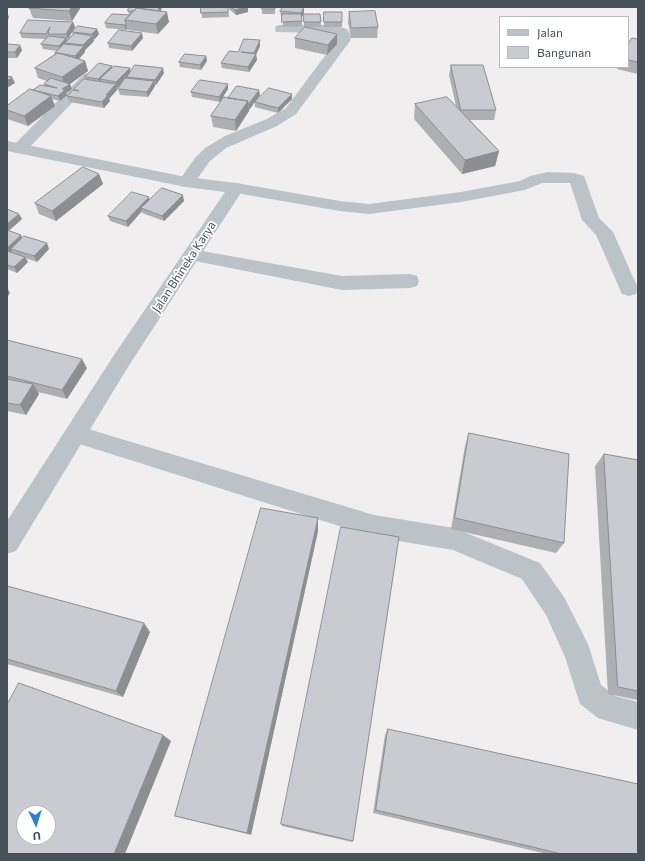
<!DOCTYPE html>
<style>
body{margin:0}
#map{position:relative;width:645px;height:861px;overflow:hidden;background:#f0eeee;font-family:Commissioner,sans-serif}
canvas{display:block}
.frame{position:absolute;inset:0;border:8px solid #485259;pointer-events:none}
.legend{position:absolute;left:499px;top:16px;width:130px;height:52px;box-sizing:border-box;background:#fff;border:1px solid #b6babd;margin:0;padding:5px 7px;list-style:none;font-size:12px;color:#485259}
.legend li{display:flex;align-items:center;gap:8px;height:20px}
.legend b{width:20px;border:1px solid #b6babd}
.north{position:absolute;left:16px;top:805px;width:40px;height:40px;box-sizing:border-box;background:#fff;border:1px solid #b6babd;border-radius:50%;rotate:176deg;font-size:11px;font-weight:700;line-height:16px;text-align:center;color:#485259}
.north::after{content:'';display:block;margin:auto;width:14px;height:18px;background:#2d81ca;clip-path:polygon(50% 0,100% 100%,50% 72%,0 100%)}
</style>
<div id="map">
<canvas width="645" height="861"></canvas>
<div class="frame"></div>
<ul class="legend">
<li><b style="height:5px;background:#bbc3c9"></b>Jalan</li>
<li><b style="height:11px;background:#c9cbd0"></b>Bangunan</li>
</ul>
<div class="north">U</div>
</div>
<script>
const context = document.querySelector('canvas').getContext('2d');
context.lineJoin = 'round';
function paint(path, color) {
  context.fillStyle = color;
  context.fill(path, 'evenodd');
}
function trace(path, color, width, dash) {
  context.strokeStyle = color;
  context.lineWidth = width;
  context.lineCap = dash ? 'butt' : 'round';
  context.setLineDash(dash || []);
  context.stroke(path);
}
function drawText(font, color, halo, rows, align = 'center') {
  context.font = font + ' Commissioner,sans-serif';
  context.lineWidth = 3.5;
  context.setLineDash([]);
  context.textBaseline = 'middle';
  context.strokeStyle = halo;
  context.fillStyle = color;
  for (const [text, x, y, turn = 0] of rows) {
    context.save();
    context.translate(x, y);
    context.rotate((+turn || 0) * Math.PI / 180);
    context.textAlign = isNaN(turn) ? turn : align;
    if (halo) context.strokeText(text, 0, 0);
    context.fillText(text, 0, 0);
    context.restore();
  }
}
const minor = new Path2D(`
 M281 25H333L347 29 351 36 350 41 296 114 277 126 226 148 210 161 192 186 186 187 180 186 178 182 195 158 205 148 225 136 267 119 286 108 336 41 337 35 332 33 276 32 275 29 276 26Z
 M89 73 94 74 96 77 94 80 26 151 20 153 14 151 12 148 14 145 84 74Z
 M548 172 574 173 584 176 599 218 613 232 638 288 636 294 629 296 622 294 596 235 582 220 570 183H542L525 190 461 202 369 214 340 211 236 193 230 192 228 188 230 184 236 183 340 201 369 204 461 192 520 181 530 176Z
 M191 249 342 276 410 274 417 276 419 281 417 286 410 288 342 290 185 259 182 255 185 251Z
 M75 425 374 515 454 528 540 563 564 597 588 644 601 685 615 696 638 702V730L598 718 580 704 565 657 546 615 522 579 453 550 374 537 67 440 64 434 67 428Z`);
const tertiary = new Path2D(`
 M7 141 186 177 236 183 242 184 244 188 128 367 16 551 7 554V521L114 355 225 192 186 187 7 151Z`);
const wall = new Path2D(`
 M31 7H81L72 21 33 18 29 8Z
 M162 7 161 11 169 22 158 34 128 30 127 29 126 30 106 28 105 23 129 15 128 11Z
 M201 7H228L229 17 202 18Z
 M229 7H248V12L236 15 229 9Z
 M262 7H275V14H262Z
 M280 11 304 13 302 17V26L283 27 282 16H281Z
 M324 12 342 22V27H324Z
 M349 12 378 27 377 38H351L348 22Z
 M304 14H320L321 27H304Z
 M73 22 75 27 68 39H67V40L73 34 72 32 99 34 93 40 94 41 85 50V52L79 59 85 61 88 71 70 84 72 89 66 93 67 95 60 101 52 99 55 106 28 126 7 119V106L33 90 45 85 44 84 47 81 38 78 35 68 55 54V53L57 51 43 49 41 44 45 39 22 38 20 33Z
 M337 34V44L327 55 295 48V38Z
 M143 38 132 51 109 48 108 43Z
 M638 39V74L617 69 618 67H628V45Z
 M260 40V46L256 54 257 60 249 72 222 68 221 63Z
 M7 44 22 50 17 58H7Z
 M206 56 207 61 201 70 180 67 179 62Z
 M451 65 496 110 494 120H470L499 151 495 166 462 174 414 119 415 104 456 106 449 75Z
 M113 67 130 72 164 73 156 85H155V86L148 97 120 95 118 89 123 81 117 88V90L109 99 110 101 104 108 69 102 67 96 74 90V89L85 79V77Z
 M228 89 220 102 192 97 191 92Z
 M260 95 256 101 292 99 278 113 255 107V102L249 110V111L236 131 213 127 211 116 228 98Z
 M99 174 103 184 56 221 39 214 35 203Z
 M150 200 184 201 164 221 142 213V211L128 227 110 221 108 216Z
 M7 209 19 214 22 219 9 231 21 235 22 238 49 249 37 262 25 258 28 262 17 273 7 269Z
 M7 340 87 368 67 399 38 392 39 394 26 415 7 411Z
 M469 433 564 543 556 553 451 529 465 446Z
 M604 454 638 460V700L608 694 595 466Z
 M318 531 251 835 182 818 175 816Z
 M7 586 150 632 123 697 7 664Z
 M388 729 638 854H547L373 813 385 735Z
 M281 824 353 841 352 842 282 826Z`);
const shadedWall = new Path2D(`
 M72 7H81L72 21 69 11Z
 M159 7H162L159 16 158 11Z
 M246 7H248V12L236 15 235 10Z
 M304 7V13L301 18V13Z
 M7 12 9 17 7 23Z
 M167 12 169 22 158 34 156 24Z
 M73 22 75 27 68 39 66 34Z
 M126 23 127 29 126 30 125 25Z
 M97 29 99 34 94 40 92 34Z
 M142 33 143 38 132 51 131 46Z
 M337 34V44L327 55 328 45Z
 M92 36 94 41 85 50V52L77 61 75 56 83 47V45Z
 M66 38 68 43H65L66 45 60 51 59 46Z
 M260 40V46L255 57 256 54 257 60 249 72 248 67 254 58V53Z
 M20 45 22 50 17 58 15 52Z
 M206 56 207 61 201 70 200 65Z
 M85 61 88 71 70 84 72 89 66 93 67 95 60 101 58 96 62 89 65 87 62 77Z
 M112 66 114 71 100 79 101 83 100 85 98 79Z
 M130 68 131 74 127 77V78L117 88 116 82Z
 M163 68 164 73 156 85 155 80Z
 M12 77 15 83 7 88V81Z
 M154 81 155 86 148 97 147 92Z
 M116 84 117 90 109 99 110 101 104 108 102 102 106 95Z
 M228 84V89L220 102 219 97Z
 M259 90 260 95 249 110 248 105Z
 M292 94V99L278 113V108Z
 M51 96 55 106 28 126 24 116Z
 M248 101 249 111 236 131 235 120Z
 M499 151 495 166 462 174 465 160Z
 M99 174 103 184 56 221 52 211Z
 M183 195 184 201 164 221 162 216Z
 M149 197 150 202 141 208 142 211 128 227 126 221Z
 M19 214 22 219 7 232V224Z
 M21 235 23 241 11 249 12 251 7 256V248Z
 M47 243 49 249 37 262 34 256Z
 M25 257 28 262 17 273 14 267Z
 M7 287 10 293 7 298Z
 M82 359 87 368 67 399 62 390Z
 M33 384 39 394 26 415 20 405Z
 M318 518V531L251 835 247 833Z
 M144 623 150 632 123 697 116 691Z
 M163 735 171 741 125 854H114Z`);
const building = new Path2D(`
 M31 7H72L69 11 29 8Z
 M129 7H159L158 11 137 8 134 11H128Z
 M201 7H228V12L201 13Z
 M233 7H246L235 10Z
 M262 7H275V9H262Z
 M283 7H304L301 13 280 11Z
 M137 8 167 12 156 24 125 20Z
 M375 11 378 27 351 28 349 12Z
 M324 12H342V22H324Z
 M112 14 130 15 125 20 126 23 125 25 105 23Z
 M282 14H301L302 21 282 22Z
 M304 14H320L321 22H304Z
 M28 20 73 22 66 34H48L50 27 46 34 20 33Z
 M78 26 97 29 92 34 72 32Z
 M305 27 337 34 328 45 295 38Z
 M119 30 142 33 131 46 108 43Z
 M75 33 92 36 83 45 65 43Z
 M49 36 66 38 59 46 41 44Z
 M632 38 638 39V62L628 60V45Z
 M244 39 260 40 254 53 241 52 256 54 248 67 221 63 229 51 238 52Z
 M7 44 20 45 15 52H7Z
 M64 44 84 46 75 56 63 54 58 53H55Z
 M58 53 85 61 62 77 35 68Z
 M185 54 206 56 200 65 179 62Z
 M99 63 112 66 98 79 85 77Z
 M135 65 163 68 155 80 127 77Z
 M451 65H483L496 110H461Z
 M114 66 130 68 116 82 100 79Z
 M7 76 12 77 7 81Z
 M51 78 70 84 62 89 65 90 58 96 33 90 40 85 57 88 44 84Z
 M125 78 154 81 147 92 118 89Z
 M84 79 116 84 106 95H108L102 102 67 96 73 90 79 91 74 89Z
 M200 80 228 84 219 97 191 92Z
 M237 86 259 90 248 105V101L228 98Z
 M269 88 292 94 278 108 255 102Z
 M30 89 51 96 24 116 7 110V106Z
 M224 97 248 101 235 120 211 116Z
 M447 97 499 151 465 160 415 104Z
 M83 167 99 174 52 211 35 203Z
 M162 188 183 195 162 216 141 208Z
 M132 192 149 197 126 221 108 216Z
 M7 209 19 214 7 224Z
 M7 230 21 235 7 248Z
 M24 236 47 243 34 256 11 249Z
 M7 251 25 257 14 267 7 265Z
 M7 340 82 359 62 390 7 376Z
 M7 379 33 384 20 405 7 403Z
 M469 433 569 454 564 543 455 518Z
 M604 454 638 460V691L618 687Z
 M261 508 318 518 247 833 175 816Z
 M341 527 399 537 353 841 281 824Z
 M7 586 144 623 116 691 7 659Z
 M19 683 163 735 114 854H7V705ZM24 813H48V837H24Z
 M388 729 638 784V854H562L376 810Z`);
const streetNames = [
 ["Jalan Bhineka Karya",184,267,-57]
];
paint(minor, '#bbc3c9');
paint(tertiary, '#bbc3c9');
paint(wall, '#adafb3');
paint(shadedWall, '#8d8e92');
paint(building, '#c9cbd0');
trace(building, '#8d8e92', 1);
drawText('12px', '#485259', '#fff', streetNames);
</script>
